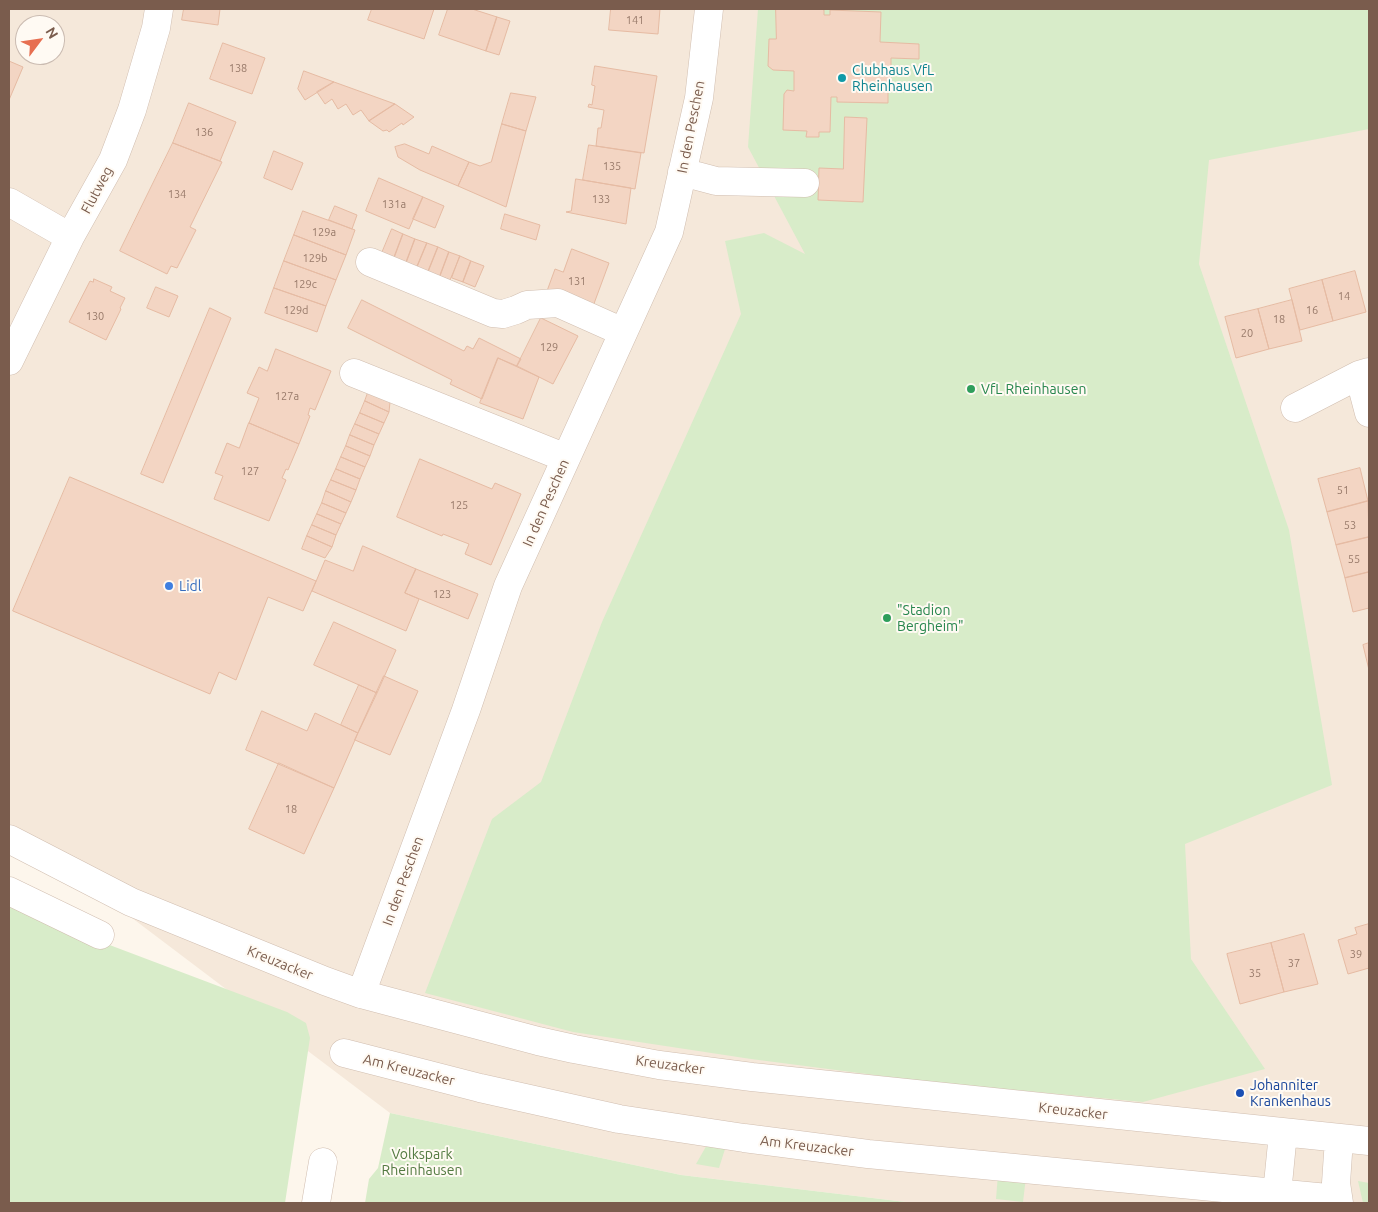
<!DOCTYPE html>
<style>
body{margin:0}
#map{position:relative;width:1378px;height:1212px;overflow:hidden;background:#fdf6ec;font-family:Ubuntu,sans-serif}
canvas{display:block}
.frame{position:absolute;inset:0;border:10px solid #7a5c4d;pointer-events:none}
.north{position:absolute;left:15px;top:15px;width:50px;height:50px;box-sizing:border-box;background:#fffaf3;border:1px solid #cabbb1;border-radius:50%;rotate:59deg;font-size:14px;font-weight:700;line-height:20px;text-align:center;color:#7a5c4d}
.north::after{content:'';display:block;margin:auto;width:18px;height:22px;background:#e76f51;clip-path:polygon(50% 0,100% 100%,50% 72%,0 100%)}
</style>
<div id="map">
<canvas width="1378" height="1212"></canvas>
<div class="frame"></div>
<div class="north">N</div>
</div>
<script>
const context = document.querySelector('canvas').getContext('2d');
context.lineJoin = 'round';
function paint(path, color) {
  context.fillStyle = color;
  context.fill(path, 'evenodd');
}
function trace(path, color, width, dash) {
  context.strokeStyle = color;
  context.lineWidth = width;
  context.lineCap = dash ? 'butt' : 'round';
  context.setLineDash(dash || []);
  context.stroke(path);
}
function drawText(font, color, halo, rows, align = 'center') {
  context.font = font + ' Ubuntu,sans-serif';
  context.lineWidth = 4;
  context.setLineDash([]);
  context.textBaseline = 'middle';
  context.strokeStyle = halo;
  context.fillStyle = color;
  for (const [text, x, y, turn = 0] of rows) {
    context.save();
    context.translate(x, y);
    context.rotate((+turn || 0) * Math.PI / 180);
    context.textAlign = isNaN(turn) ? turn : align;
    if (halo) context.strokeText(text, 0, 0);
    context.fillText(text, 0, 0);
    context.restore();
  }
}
const residential = new Path2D(`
 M9 9H1369V1203H914L681 1175 390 1113 9 825ZM25 25H55V55H25Z`);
const green = new Path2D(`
 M758 9H1369V129L1209 160 1199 264 1289 530 1332 785 1185 844 1191 959 1265 1069 1143 1102 921 1081 751 1059 573 1032 425 993 492 819 541 782 602 622 741 314 725 241 764 233 805 254 748 147Z
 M9 898 99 941 287 1012 306 1023 310 1038 285 1203H9Z
 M390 1113 681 1175 914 1203H365L369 1179 378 1168Z
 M708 1143 726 1146 719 1168 696 1164Z
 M998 1174 1026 1177 1023 1202 996 1199Z
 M1358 1181 1369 1183V1203H1363Z`);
const building = new Path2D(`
 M184 9H220L218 25 182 20Z
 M372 9H434L424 39 368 20Z
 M448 9H472L497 17 486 51 439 35Z
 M611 9H660L658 34 609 30Z
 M776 9H821L824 10V15H830V10L881 12 880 42 919 44V59L891 58V86H888V103L837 102V97H831L830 132H819V137H806L807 131 783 130 784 94 787 90 794 91V71L773 70 768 66 769 39H776Z
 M497 17 510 21 499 55 486 51Z
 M223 43 265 58 252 94 210 79Z
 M9 61 23 67 9 100Z
 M595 66 657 76 644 153 596 146 598 128H601L604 110 588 107 589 104 592 105 595 86 592 85Z
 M304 71 334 82 305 100 298 89Z
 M334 82 395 104 369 121 361 110 353 115 346 104 338 109 332 99 325 104 317 92Z
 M511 93 536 97 526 131 502 124Z
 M189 103 236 122 220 161 173 143Z
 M395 104 414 117 403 125 402 123 389 132 387 130 383 131 369 121Z
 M845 117 867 118 863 202 818 200 819 168 843 169Z
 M502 124 526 131 506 207 458 186 469 162 480 166 491 162Z
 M173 143 222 162 190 227 196 230 177 268 171 266 167 274 120 251Z
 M405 144 429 154 432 146 469 162 458 186 420 170 398 157 395 147Z
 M589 145 641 153 635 189 583 180Z
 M274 151 303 163 292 190 264 178Z
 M379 178 423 197 409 229 366 211Z
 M576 179 631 188 626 224 566 212 571 211Z
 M423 197 444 206 435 228 413 219Z
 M335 206 357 215 352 229 329 220Z
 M303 211 355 230 346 255 294 235Z
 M505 214 540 225 536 240 501 229Z
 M392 229 403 234 394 258 382 253Z
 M403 234 415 239 406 263 394 258Z
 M294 235 346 255 336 280 284 261Z
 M415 239 427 243 417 267 406 263Z
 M427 243 438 247 428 272 417 267Z
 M438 247 449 252 440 276 428 272Z
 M572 249 609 263 592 309 547 291 555 269 563 272Z
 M449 252 460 256 450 280 440 276Z
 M460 256 471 261 463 282 452 278Z
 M284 261 336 280 326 306 274 288Z
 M471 261 484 266 475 287 463 282Z
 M1355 271 1366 312 1333 321 1322 280Z
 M94 279 112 287 110 291 125 298 120 308 121 309 106 340 69 322 90 281 93 282Z
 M1322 280 1333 321 1300 330 1289 289Z
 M156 287 178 296 169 317 147 308Z
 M274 288 326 306 317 332 265 313Z
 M362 300 464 351 467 346 473 349 479 338 521 359 517 366 498 358 482 399 450 384 452 380 348 328Z
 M1292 300 1302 341 1269 349 1258 309Z
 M210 308 231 318 163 483 141 474Z
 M1258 309 1269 349 1236 358 1225 317Z
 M541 318 578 336 553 384 517 366Z
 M276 349 331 371 315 410 310 408 308 415 310 416 299 444 249 423 259 398 247 393 259 367 267 371Z
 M498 358 539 377 523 419 480 403Z
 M369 390 390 402 389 412 365 401Z
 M365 401 389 412 384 423 360 413Z
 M360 413 384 423 379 434 355 424Z
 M249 423 299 444 288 470 286 469 282 478 286 480 269 521 214 499 223 476 215 473 227 443 239 448Z
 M355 424 379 434 374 445 350 435Z
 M350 435 374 445 370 456 346 446Z
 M346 446 370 456 365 467 341 457Z
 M341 457 365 467 360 479 336 469Z
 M420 459 492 489 495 483 521 494 491 565 465 554 469 544 443 534 442 536 397 517Z
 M1360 468 1368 501 1327 512 1318 479Z
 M336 469 360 479 356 490 331 480Z
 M70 477 316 581 303 611 268 597 236 680 219 672 210 694 13 611Z
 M331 480 356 490 351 502 326 491Z
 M326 491 351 502 346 513 322 503Z
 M1368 501 1369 537 1336 545 1327 512Z
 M322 503 346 513 341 524 317 514Z
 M317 514 341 524 336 535 312 525Z
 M312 525 336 535 332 547 307 536Z
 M307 536 332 547 325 558 302 549Z
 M1369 537V572L1345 578 1336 545Z
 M363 546 416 569 405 593 419 599 406 631 312 591 325 560 353 571Z
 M416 569 478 594 468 619 405 593Z
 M1369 572V608L1353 612 1345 578Z
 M334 622 396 650 377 693 314 665Z
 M1369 643V670L1363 645Z
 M384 676 418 691 390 755 355 740Z
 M359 685 377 693 358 733 341 725Z
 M262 711 307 731 315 713 358 733 334 788 246 750Z
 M279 763 334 788 304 854 249 829Z
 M1369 924V968L1348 974 1338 940 1357 934 1355 928Z
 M1304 934 1318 984 1284 992 1271 943Z
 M1271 943 1284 992 1240 1004 1227 954Z`);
const minor = new Path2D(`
 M682 172 716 181 805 183
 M9 202 70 237
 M370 262 493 313 503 314 516 310 527 305 558 303 623 332
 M9 361 70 237 113 160 132 110 156 28 159 9
 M354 373 566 458
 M1359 375 1369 413
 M1295 408 1359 375 1369 372
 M9 839 131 902 325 981 361 994 538 1041 574 1049 659 1065 752 1077 1369 1141
 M9 891 100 935
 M361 994 466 710 508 586 669 232 699 98 709 9
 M344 1053 480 1088 619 1119 744 1138 868 1154 1338 1199
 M316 1203 323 1162
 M1279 1203 1277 1194 1283 1133
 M1339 1203 1336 1183 1339 1139`);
const markers = [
 [842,78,5,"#0f9aa8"],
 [971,389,5,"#2e9e5b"],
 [169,586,5,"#3f7fe0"],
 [887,618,5,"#2e9e5b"],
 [1240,1093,5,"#1a4fb4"]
];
const numberNames = [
 ["141",635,20],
 ["138",238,68],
 ["136",204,132],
 ["135",612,166],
 ["134",177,194],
 ["133",601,199],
 ["131a",394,204],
 ["129a",324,232],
 ["129b",315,258],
 ["131",577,281],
 ["129c",305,284],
 ["14",1344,296],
 ["129d",296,310],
 ["16",1312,310],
 ["130",95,316],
 ["18",1279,319],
 ["20",1247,333],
 ["129",549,347],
 ["127a",287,396],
 ["127",250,471],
 ["51",1343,490],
 ["125",459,505],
 ["53",1350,525],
 ["55",1354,559],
 ["123",442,594],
 ["18",291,809],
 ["39",1356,954],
 ["37",1294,963],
 ["35",1255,973]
];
const cultureNames = [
 ["Clubhaus VfL",852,70],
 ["Rheinhausen",852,86]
];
const streetNames = [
 ["In den Peschen",691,127,-79],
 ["Flutweg",97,190,-62],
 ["In den Peschen",546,503,-66],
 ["In den Peschen",403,881,-70],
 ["Kreuzacker",280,963,22],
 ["Kreuzacker",670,1065,8],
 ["Am Kreuzacker",409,1070,14],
 ["Kreuzacker",1073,1111,6],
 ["Am Kreuzacker",807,1146,7]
];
const leisureNames = [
 ["VfL Rheinhausen",981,389],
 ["\"Stadion",897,610],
 ["Bergheim\"",897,626]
];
const shopNames = [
 ["Lidl",179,586]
];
const transitNames = [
 ["Johanniter",1250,1085],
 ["Krankenhaus",1250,1101]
];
const parkNames = [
 ["Volkspark",422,1154],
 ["Rheinhausen",422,1170]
];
paint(residential, '#f5e8da');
paint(green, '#d8ecc9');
paint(building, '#f3d5c3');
trace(building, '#e6bba3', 1);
trace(minor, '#d1beb0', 29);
trace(minor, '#fff', 28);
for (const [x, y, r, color] of markers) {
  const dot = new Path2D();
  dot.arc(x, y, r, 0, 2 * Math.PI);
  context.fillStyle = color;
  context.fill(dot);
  trace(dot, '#fffaf3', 2);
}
drawText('11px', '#987a6a', null, numberNames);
drawText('14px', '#0d838f', '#fffaf3', cultureNames, 'left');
drawText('14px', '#7a5c4d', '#fffaf3', streetNames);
drawText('14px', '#27864d', '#fffaf3', leisureNames, 'left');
drawText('14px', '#366cbe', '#fffaf3', shopNames, 'left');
drawText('14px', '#164399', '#fffaf3', transitNames, 'left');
drawText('14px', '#537a41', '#fffaf3', parkNames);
</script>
